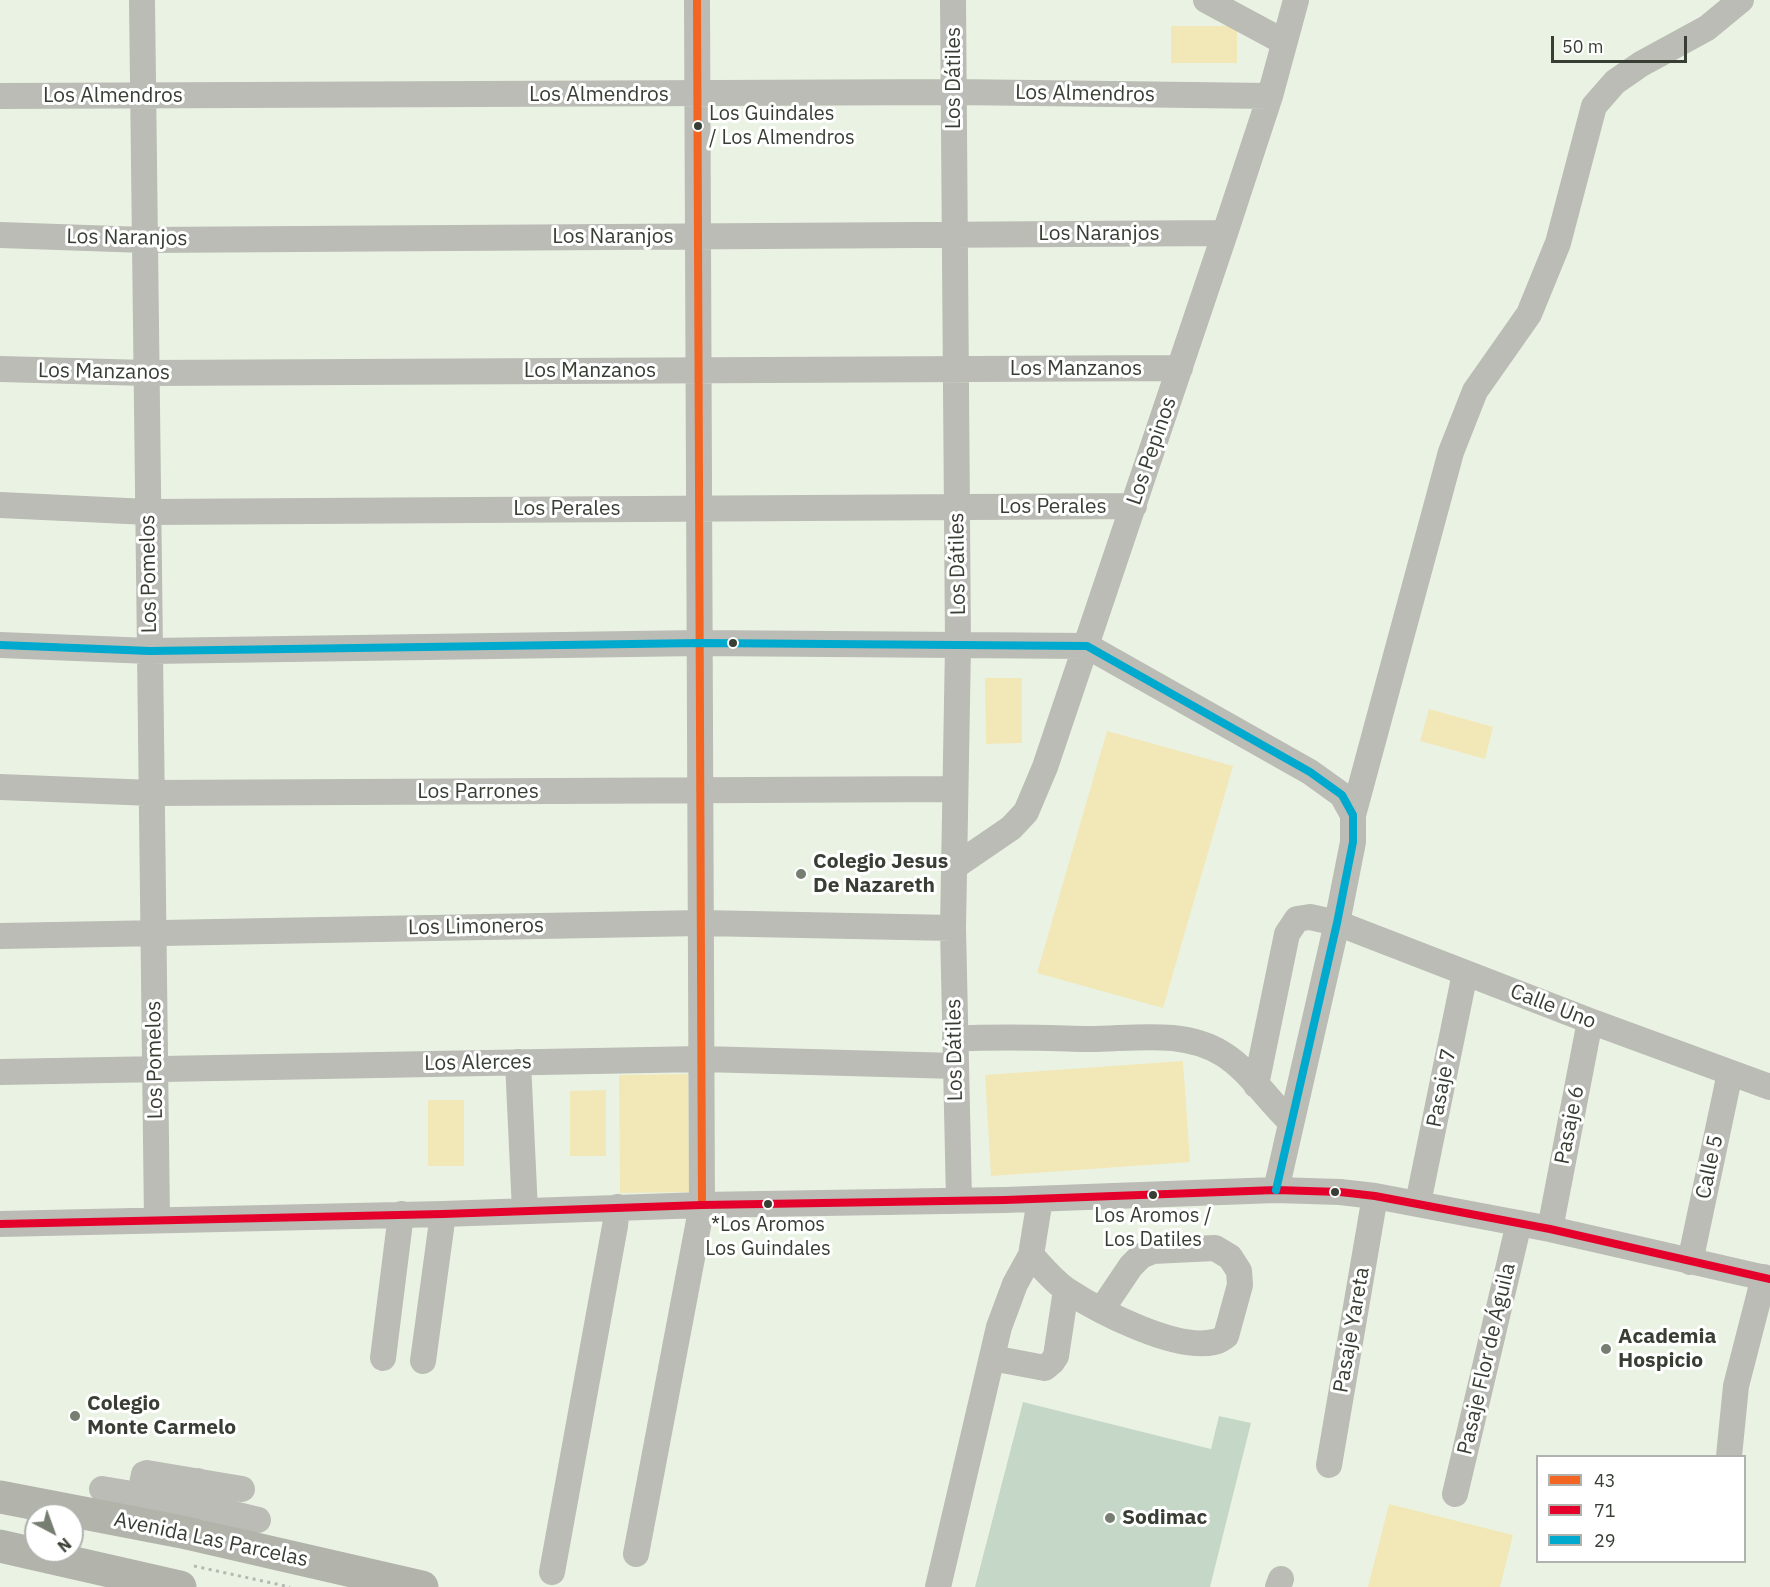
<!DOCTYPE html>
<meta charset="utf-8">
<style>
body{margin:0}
#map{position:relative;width:1770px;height:1587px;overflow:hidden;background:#eaf3e3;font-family:"IBM Plex Sans",sans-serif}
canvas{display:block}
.legend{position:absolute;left:1536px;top:1455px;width:210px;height:108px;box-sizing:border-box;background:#fff;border:2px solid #afb2ad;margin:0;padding:8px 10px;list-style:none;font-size:18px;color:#383e33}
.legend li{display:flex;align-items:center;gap:12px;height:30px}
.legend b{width:30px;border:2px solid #afb2ad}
.north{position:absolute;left:24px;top:1503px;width:60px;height:60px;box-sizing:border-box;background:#fff;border:2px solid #afb2ad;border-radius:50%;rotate:139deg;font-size:16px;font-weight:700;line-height:24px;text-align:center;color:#383e33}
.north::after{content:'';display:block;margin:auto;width:21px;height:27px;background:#767d71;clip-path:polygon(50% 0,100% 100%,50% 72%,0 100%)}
.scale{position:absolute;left:1551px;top:36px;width:136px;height:27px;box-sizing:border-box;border:3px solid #383e33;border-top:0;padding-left:8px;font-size:18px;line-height:21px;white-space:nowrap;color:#383e33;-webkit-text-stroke:4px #fff;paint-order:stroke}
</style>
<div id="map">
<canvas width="1770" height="1587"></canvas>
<ul class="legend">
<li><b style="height:8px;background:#f26522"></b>43</li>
<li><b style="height:8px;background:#e4002b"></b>71</li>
<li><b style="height:8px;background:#00a9ce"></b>29</li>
</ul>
<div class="north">N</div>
<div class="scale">50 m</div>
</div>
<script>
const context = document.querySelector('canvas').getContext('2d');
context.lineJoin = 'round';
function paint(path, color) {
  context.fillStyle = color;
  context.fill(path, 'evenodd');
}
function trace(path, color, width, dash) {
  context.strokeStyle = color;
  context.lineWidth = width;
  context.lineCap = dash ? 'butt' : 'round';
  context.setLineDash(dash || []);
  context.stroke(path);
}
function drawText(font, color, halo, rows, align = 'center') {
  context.font = font + ' "IBM Plex Sans",sans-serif';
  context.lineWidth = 6;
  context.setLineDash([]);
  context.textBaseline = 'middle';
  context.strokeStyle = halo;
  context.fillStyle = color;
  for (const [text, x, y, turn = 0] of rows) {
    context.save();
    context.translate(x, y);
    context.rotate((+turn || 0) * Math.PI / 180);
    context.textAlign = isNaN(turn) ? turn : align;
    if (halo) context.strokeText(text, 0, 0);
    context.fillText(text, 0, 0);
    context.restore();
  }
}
const green = new Path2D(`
 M1171 26H1237V63H1171Z
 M985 678H1022V743L986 744Z
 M1429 709 1493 727 1485 759 1420 741Z
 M1107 731 1233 766 1163 1008 1037 973Z
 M1183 1061 1190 1162 991 1176 985 1075Z
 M688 1074 689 1192 620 1193 619 1075Z
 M606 1090V1156H570V1091Z
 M428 1100H464V1166H428Z
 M1389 1504 1513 1535 1500 1587H1368Z`);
const building = new Path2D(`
 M1023 1402 1211 1449 1219 1416 1251 1423 1210 1587H975Z`);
const path = new Path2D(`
 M194 1566 290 1587`);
const minor = new Path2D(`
 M142 0 157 1220
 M953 0 958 645 953 928 959 1200
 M1206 0 1284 42
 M0 96 954 92 1270 96
 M0 235 145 240 1225 233
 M0 369 146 373 1180 368
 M0 505 148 512 1134 506
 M0 645 150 651 700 643 1087 646 1310 772 1342 795 1353 815V842L1337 923 1276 1190
 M0 787 152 793 955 789
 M1353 815 1451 452 1475 391 1529 314 1558 243 1594 106 1615 82 1641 64 1707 28 1741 0
 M954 867 1011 828 1026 812 1045 767 1225 233 1270 96 1296 0
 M0 936 701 923 953 928
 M955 1039C1000 1036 1044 1038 1089 1039 1133 1039 1183 1029 1223 1054 1249 1070 1268 1101 1291 1122
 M518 1062 525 1211
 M0 1072 702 1059 956 1066
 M1256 1085 1287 934 1297 919 1310 917 1337 923 1590 1021 1770 1087
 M1418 1203 1465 973
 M0 1224 443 1214 702 1205 1005 1200 1276 1190 1340 1192 1375 1196 1550 1229 1770 1279
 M1550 1229 1590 1021
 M1031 1255C1042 1267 1054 1282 1068 1291 1100 1312 1176 1351 1214 1342 1218 1342 1223 1338 1226 1336L1240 1285 1239 1271 1230 1257 1215 1248 1153 1251 1141 1256 1131 1266 1102 1309
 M1690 1262 1730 1073
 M383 1358 401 1214
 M992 1358 1045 1368 1052 1362 1056 1356 1066 1290
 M423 1361 443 1214
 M1729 1456 1736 1386 1764 1277
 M1329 1465 1375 1196
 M102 1489 192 1504 198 1481
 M1455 1494 1519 1223
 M187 1518 192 1504 258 1520
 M134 1523 144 1474 147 1473 242 1489
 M636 1554 702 1205 697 0
 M552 1572 615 1226 617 1207
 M938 1587 999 1327 1015 1284 1031 1255 1040 1199
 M1278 1587 1281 1579`);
const major = new Path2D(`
 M0 1497 182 1532 422 1587
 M0 1546 180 1587`);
const bus1 = new Path2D(`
 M697 0 702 1205`);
const bus2 = new Path2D(`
 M0 1224 443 1214 702 1205 1005 1200 1276 1190 1340 1192 1375 1196 1550 1229 1770 1279`);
const bus3 = new Path2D(`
 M0 645 150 651 700 643 1087 646 1310 772 1342 795 1353 815V842L1337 923 1276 1190`);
const markers = [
 [698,126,5,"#383e33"],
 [733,643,5,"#383e33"],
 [801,874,6,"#767d71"],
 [1335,1192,5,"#383e33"],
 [1153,1195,5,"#383e33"],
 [768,1204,5,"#383e33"],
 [1606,1349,6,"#767d71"],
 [75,1416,6,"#767d71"],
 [1110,1518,6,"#767d71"]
];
const busNames = [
 ["Los Guindales",709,114,"left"],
 ["/ Los Almendros",709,138,"left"],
 ["Los Aromos /",1153,1216],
 ["Los Datiles",1153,1240],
 ["*Los Aromos",768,1225],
 ["Los Guindales",768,1249]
];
const streetNames = [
 ["Los Dátiles",954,78,-90],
 ["Los Almendros",1085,94,1],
 ["Los Almendros",599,95],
 ["Los Almendros",113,96],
 ["Los Naranjos",1099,234],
 ["Los Naranjos",613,237],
 ["Los Naranjos",127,238,1],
 ["Los Manzanos",1076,369],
 ["Los Manzanos",590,371],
 ["Los Manzanos",104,372,1],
 ["Los Pepinos",1152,451,-71],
 ["Los Perales",1053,507],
 ["Los Perales",567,509],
 ["Los Dátiles",958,564,-91],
 ["Los Pomelos",149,574,-91],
 ["Los Parrones",478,792],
 ["Los Limoneros",476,927,-1],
 ["Calle Uno",1553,1007,21],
 ["Los Dátiles",955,1050,-91],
 ["Los Pomelos",155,1060,-91],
 ["Los Alerces",478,1063,-1],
 ["Pasaje 7",1442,1088,-79],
 ["Pasaje 6",1570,1125,-79],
 ["Calle 5",1710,1167,-78],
 ["Pasaje Yareta",1352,1330,-80],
 ["Pasaje Flor de Águila",1487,1359,-77],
 ["Avenida Las Parcelas",211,1540,12]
];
const poiNames = [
 ["Colegio Jesus",813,862],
 ["De Nazareth",813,886],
 ["Academia",1618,1337],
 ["Hospicio",1618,1361],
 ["Colegio",87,1404],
 ["Monte Carmelo",87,1428],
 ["Sodimac",1122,1518]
];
paint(green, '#f2e7b7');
paint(building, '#c5d7c6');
trace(path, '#b5b8b1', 3, [3, 4.5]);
trace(minor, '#babcb5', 26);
trace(major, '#b2b4ac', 33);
trace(bus1, '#f26522', 8);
trace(bus2, '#e4002b', 8);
trace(bus3, '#00a9ce', 8);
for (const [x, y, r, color] of markers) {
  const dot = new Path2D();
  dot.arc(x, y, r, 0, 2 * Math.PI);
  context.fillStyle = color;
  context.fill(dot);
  trace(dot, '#fff', 2);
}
drawText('20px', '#383e33', '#fff', busNames);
drawText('21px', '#383e33', '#fff', streetNames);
drawText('bold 21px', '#383e33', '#fff', poiNames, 'left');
</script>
